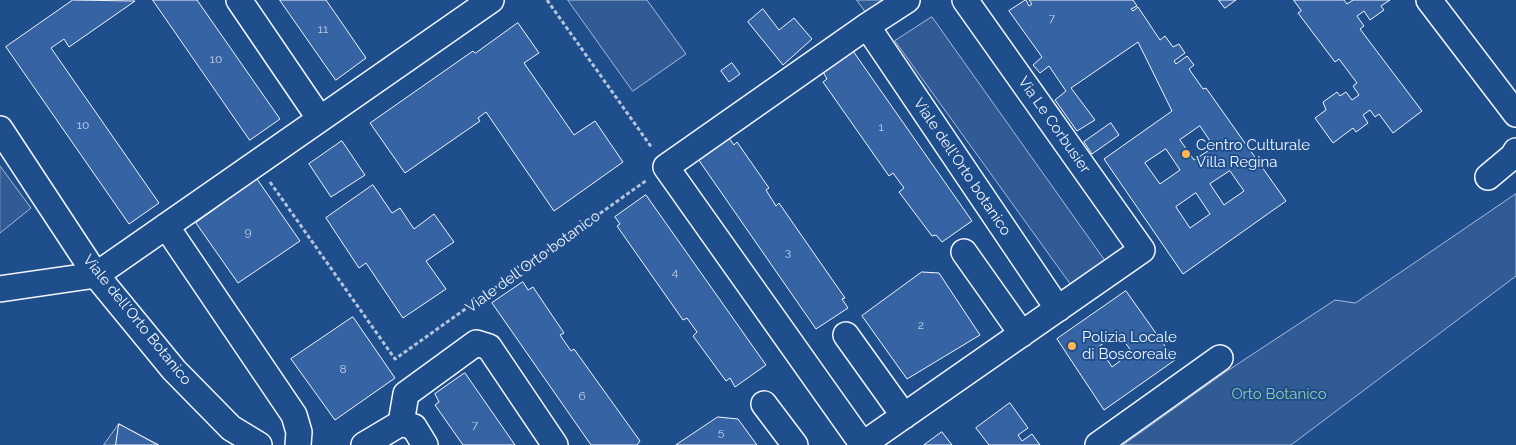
<!DOCTYPE html>
<style>
body{margin:0}
canvas{display:block;background:#1f4e8c}
</style>
<canvas width="1516" height="445"></canvas>
<script>
const context = document.querySelector('canvas').getContext('2d');
context.lineJoin = 'round';
function paint(path, color) {
  context.fillStyle = color;
  context.fill(path, 'evenodd');
}
function trace(path, color, width, dash) {
  context.strokeStyle = color;
  context.lineWidth = width;
  context.lineCap = dash ? 'butt' : 'round';
  context.setLineDash(dash || []);
  context.stroke(path);
}
function drawText(font, color, halo, rows, align = 'center') {
  context.font = font + ' Raleway,sans-serif';
  context.lineWidth = 4;
  context.setLineDash([]);
  context.textBaseline = 'middle';
  context.strokeStyle = halo;
  context.fillStyle = color;
  for (const [text, x, y, turn = 0] of rows) {
    context.save();
    context.translate(x, y);
    context.rotate((+turn || 0) * Math.PI / 180);
    context.textAlign = isNaN(turn) ? turn : align;
    if (halo) context.strokeText(text, 0, 0);
    context.fillText(text, 0, 0);
    context.restore();
  }
}
const green = new Path2D(`
 M568 0H647L686 54 633 91Z
 M857 0H888L868 15Z
 M932 17 1106 262 1071 285 895 41Z
 M0 166 31 208 0 233Z
 M1516 194V276L1291 445H1123L1224 373 1335 300 1355 303Z
 M119 424 159 445H104Z`);
const building = new Path2D(`
 M73 0 135 1 69 47 64 39 51 48 159 203 129 224 6 47Z
 M153 0H197L280 119 250 140Z
 M280 0H326L366 58 336 80Z
 M1026 0 1029 6 1032 4 1029 0H1133L1137 6 1131 9 1133 11 1138 7 1160 40 1165 36 1173 47 1179 44 1185 53 1174 61 1176 64 1187 56 1194 65 1189 69 1203 89 1206 88 1286 201 1183 274 1104 159 1172 111 1138 42 1071 88 1095 120 1077 131 1055 100 1066 91 1049 66 1040 73 1033 65 1042 57 1009 11ZM1200 126 1214 147 1194 160 1180 140ZM1166 149 1180 170 1160 184 1145 163ZM1230 171 1244 191 1224 205 1210 184ZM1196 193 1210 214 1190 228 1176 207Z
 M1219 0H1236L1225 8Z
 M1294 0H1344L1347 4 1353 0H1390L1381 6 1384 10 1370 20 1364 11 1357 16 1364 26 1360 29 1422 111 1393 133 1379 114 1375 117 1370 110 1363 115 1368 123 1356 132 1353 128 1333 143 1315 118 1326 110 1323 102 1337 92 1340 96 1346 92 1352 100 1359 95 1353 86 1357 83 1339 59 1335 62 1298 13 1301 11Z
 M763 9 779 30 794 18 812 39 783 65 748 22Z
 M518 23 539 53 524 63 574 135 595 121 623 162 554 211 486 112 478 118 480 121 405 173 370 123 473 51 475 53Z
 M853 51 972 221 942 242 936 235 932 236 899 192 904 188 893 173 889 176 823 82 827 79 823 72Z
 M732 63 740 74 729 82 721 71Z
 M1111 123 1119 135 1092 154 1084 142Z
 M728 137 734 145 737 142 769 188 766 190 776 206 779 203 845 298 842 299 848 308 816 329 698 159Z
 M342 141 365 175 331 197 309 164Z
 M257 179 300 241 238 283 196 223Z
 M373 185 392 213 400 208 414 229 434 214 454 242 426 261 446 289 403 318 366 263 359 268 326 218Z
 M646 195 766 365 735 387 730 378 726 381 693 336 697 332 687 318 683 320 617 226 620 224 615 217Z
 M922 272 939 273 980 335 907 379 862 316Z
 M523 282 528 290 533 287 564 333 560 335 571 351 574 349 640 441 637 445H591L492 303Z
 M1126 291 1175 360 1104 410 1057 339ZM1118 333 1132 352 1112 367 1099 347Z
 M353 317 395 378 335 420 291 359Z
 M465 373 515 445H463L435 405 439 402 435 394Z
 M1010 403 1028 428 1018 435 1022 441 1032 434 1040 445H989L976 428Z
 M718 417 738 419 757 445H676Z
 M119 424 158 445H116Z
 M942 432 952 445H924Z`);
const path = new Path2D(`
 M547 0 652 148
 M270 182 395 359 647 180`);
const minor = new Path2D(`
 M239 0 320 119
 M907 0 867 26 1058 309
 M1429 0 1516 114
 M0 129 96 275 174 370 231 428 259 445
 M1488 177 1513 156 1516 151
 M166 226 294 415 299 432 298 445
 M964 252 1022 334
 M0 289 96 275 491 0
 M846 335 904 416
 M764 404 795 445
 M401 423 406 394 476 343 489 347 555 445
 M364 445 401 423 414 427 425 445
 M862 445 1142 250 965 0
 M863 445 666 167 867 26
 M1098 445 1220 358`);
const markers = [
 [1186,154,5,"#ffb74d"],
 [1072,346,5,"#ffb74d"]
];
const numberNames = [
 ["7",1052,18],
 ["11",323,29],
 ["10",216,59],
 ["10",83,125],
 ["1",881,127],
 ["9",248,232],
 ["3",788,252],
 ["4",675,272],
 ["2",921,325],
 ["8",343,369],
 ["6",582,396],
 ["7",475,425],
 ["5",721,432]
];
const streetNames = [
 ["Via Le Corbusier",1054,125,55],
 ["Viale dell'Orto botanico",962,167,56],
 ["Viale dell'Orto botanico",533,262,-36],
 ["Viale dell'Orto Botanico",137,320,51]
];
const poiNames = [
 ["Centro Culturale",1196,145],
 ["Villa Regina",1196,162],
 ["Polizia Locale",1082,337],
 ["di Boscoreale",1082,354]
];
const parkNames = [
 ["Orto Botanico",1279,394]
];
paint(green, '#305b95');
trace(green, '#a8bbd7', 1);
paint(building, '#3563a3');
trace(building, '#f2f6ff', 1);
trace(minor, '#f2f6ff', 28);
trace(path, '#b3c4dc', 3, [4, 2.5]);
trace(minor, '#1f4e8c', 25);
for (const [x, y, r, color] of markers) {
  const dot = new Path2D();
  dot.arc(x, y, r, 0, 2 * Math.PI);
  context.fillStyle = color;
  context.fill(dot);
  trace(dot, '#1f4e8c', 2);
}
drawText('12px', '#c3d1e8', null, numberNames);
drawText('15px', '#f2f6ff', '#1f4e8c', streetNames);
drawText('15px', '#f2f6ff', '#1f4e8c', poiNames, 'left');
drawText('15px', '#97c8a6', '#1f4e8c', parkNames);
</script>
